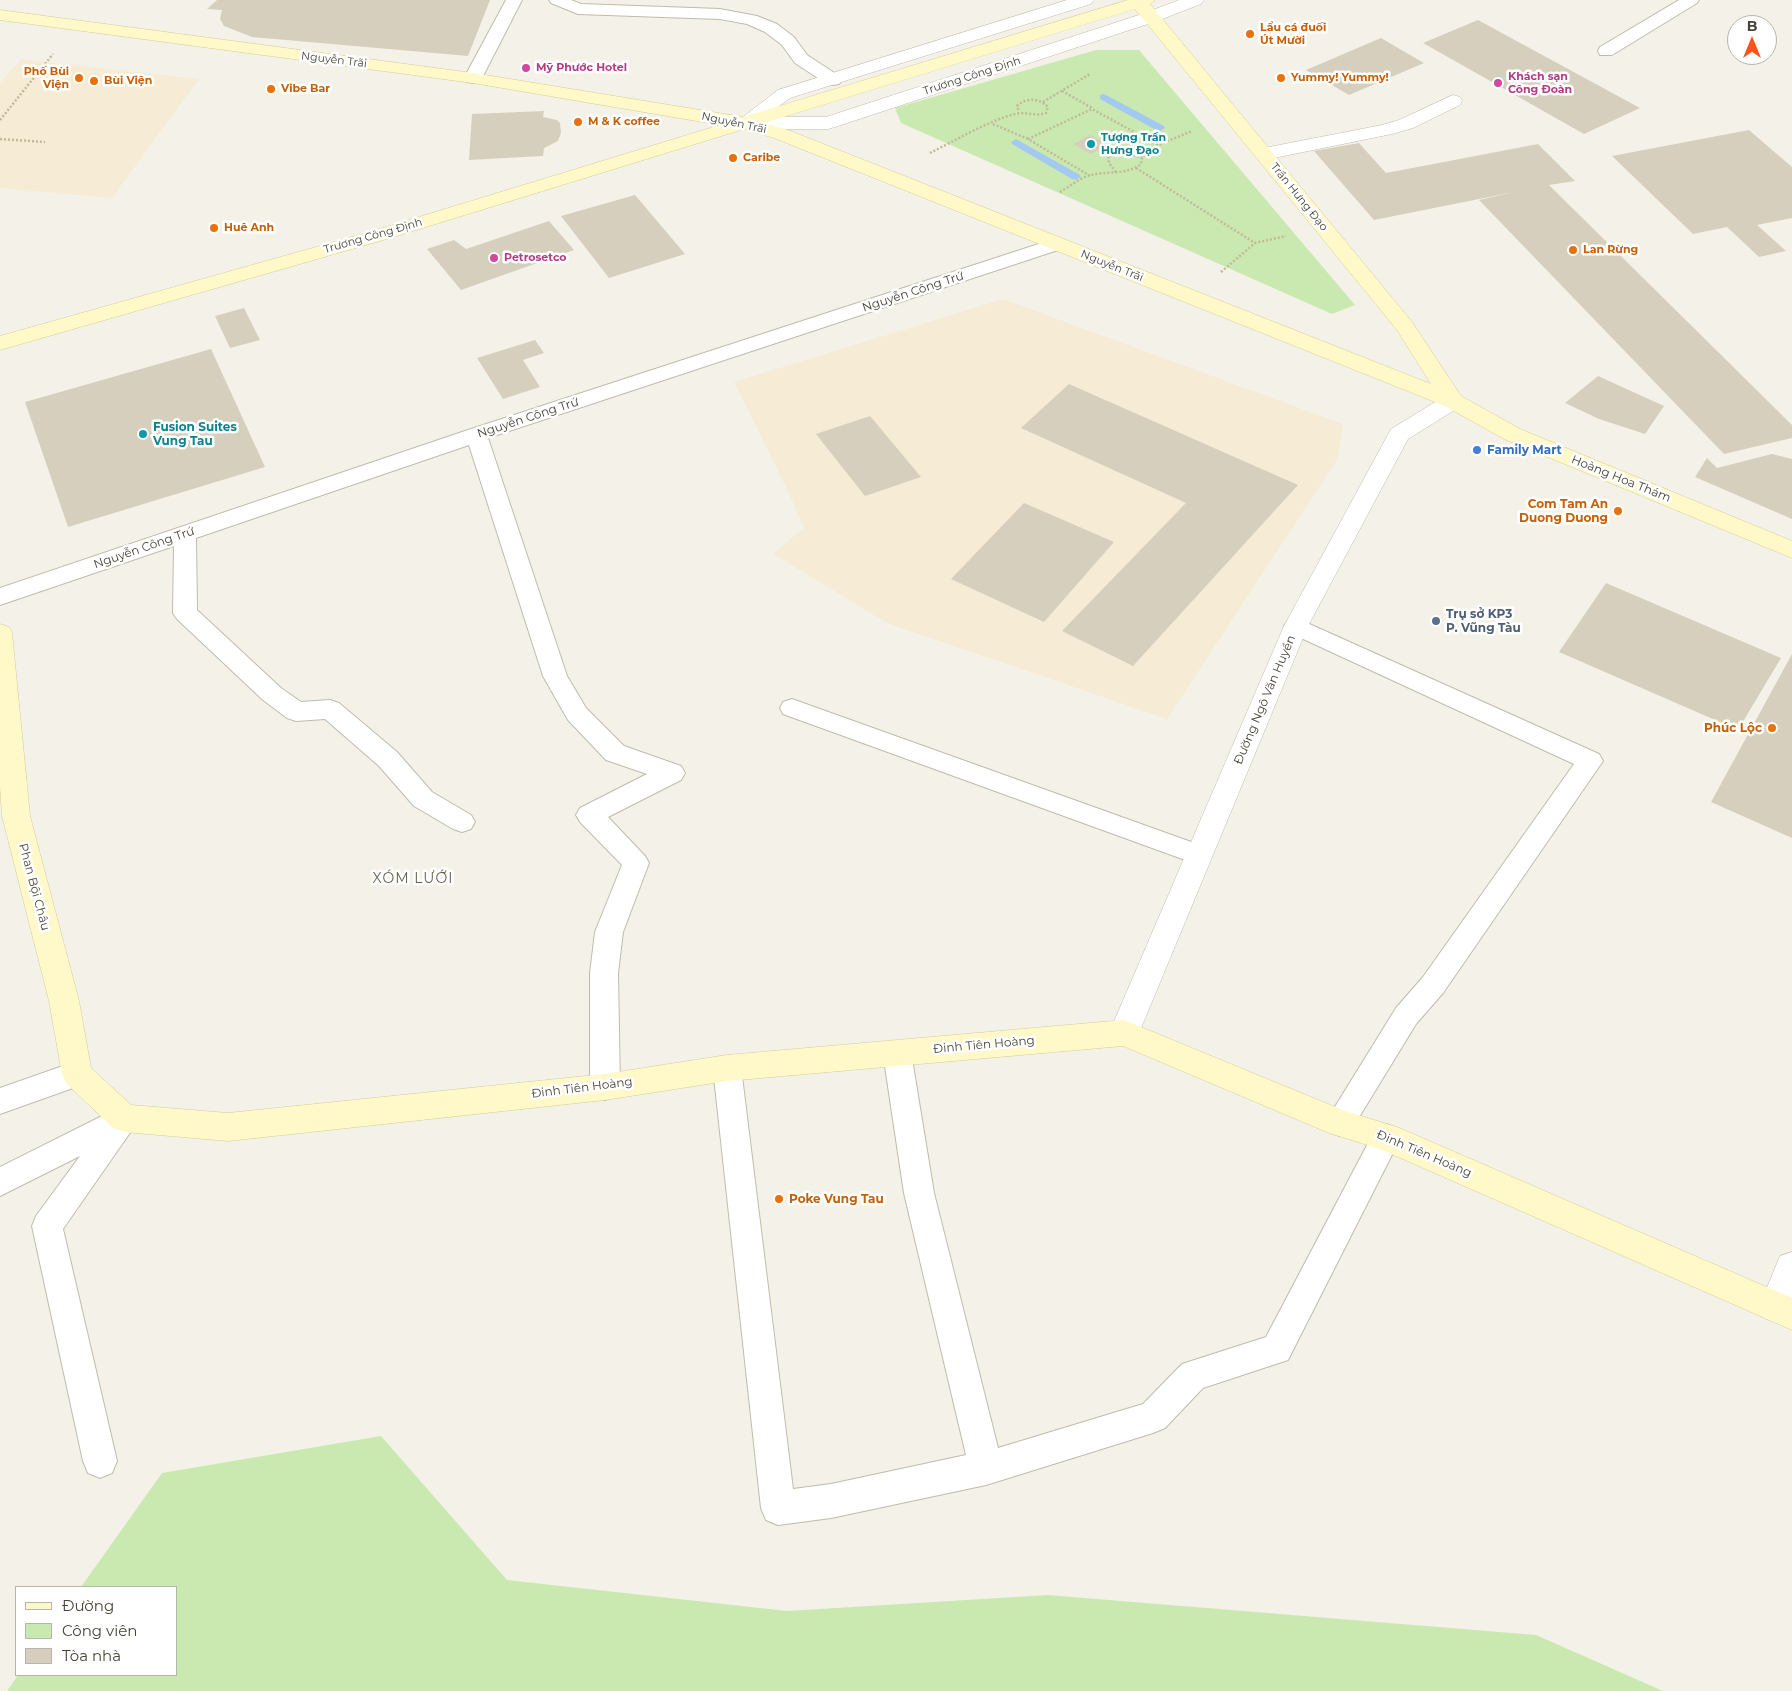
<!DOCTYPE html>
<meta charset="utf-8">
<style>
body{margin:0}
#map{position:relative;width:1792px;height:1691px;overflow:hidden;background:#f4f2e8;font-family:Montserrat,sans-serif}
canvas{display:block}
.legend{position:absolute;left:15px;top:1586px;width:162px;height:90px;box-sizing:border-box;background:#fff;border:1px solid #b6b4af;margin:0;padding:6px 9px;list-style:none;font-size:15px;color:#484337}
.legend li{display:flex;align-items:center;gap:10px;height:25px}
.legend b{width:25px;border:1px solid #b6b4af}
.north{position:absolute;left:1727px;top:15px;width:50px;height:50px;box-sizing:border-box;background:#fff;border:1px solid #b6b4af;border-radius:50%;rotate:0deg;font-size:14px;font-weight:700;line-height:20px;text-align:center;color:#484337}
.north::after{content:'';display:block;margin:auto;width:18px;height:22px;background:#fb5418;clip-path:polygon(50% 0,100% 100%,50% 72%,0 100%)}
</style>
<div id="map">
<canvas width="1792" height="1691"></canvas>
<ul class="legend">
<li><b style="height:6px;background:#fff8c8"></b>Đường</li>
<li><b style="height:14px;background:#c9e9b1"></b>Công viên</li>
<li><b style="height:14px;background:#d6cfbd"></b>Tòa nhà</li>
</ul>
<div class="north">B</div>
</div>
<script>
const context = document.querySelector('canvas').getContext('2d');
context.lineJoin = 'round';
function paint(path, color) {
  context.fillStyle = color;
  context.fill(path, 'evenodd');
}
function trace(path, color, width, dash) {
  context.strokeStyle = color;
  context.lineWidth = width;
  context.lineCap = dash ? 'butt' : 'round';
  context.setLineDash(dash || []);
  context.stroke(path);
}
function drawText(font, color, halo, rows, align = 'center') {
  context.font = font + ' Montserrat,sans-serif';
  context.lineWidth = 5;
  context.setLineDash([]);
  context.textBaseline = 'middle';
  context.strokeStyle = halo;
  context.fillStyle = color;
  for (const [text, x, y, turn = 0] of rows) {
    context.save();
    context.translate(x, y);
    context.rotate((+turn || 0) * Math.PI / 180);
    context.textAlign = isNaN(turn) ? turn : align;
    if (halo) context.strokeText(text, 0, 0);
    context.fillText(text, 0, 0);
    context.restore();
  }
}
const commercial = new Path2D(`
 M21 59 54 63 199 79 112 198 0 188V83Z
 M1003 299 1343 424 1337 460 1167 719 887 623 773 554 804 528 792 500 734 382Z`);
const green = new Path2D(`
 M1096 50H1139L1355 305 1332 314 901 123 895 108Z
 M381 1436 507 1580 787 1611 1048 1595 1536 1635 1663 1691H7L18 1675H176V1587H81L162 1473Z`);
const stream = new Path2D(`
 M1104 94 1164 126 1165 128 1160 131 1156 130 1100 99V95Z
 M1016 139 1080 175 1081 177 1076 180 1072 179 1012 144 1011 142Z`);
const building = new Path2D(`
 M217 0H490L468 56 252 37 224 26 220 19 222 10 207 9Z
 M1478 20 1640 108 1584 134 1423 43Z
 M1381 38 1424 63 1349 95 1306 70Z
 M544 111 543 117 557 120 560 123 561 133 558 141 544 148 543 156 469 160 472 114Z
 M1749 130 1792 167V218L1757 225 1786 251 1759 257 1727 227 1693 234 1612 156Z
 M1090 135 1108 144 1091 154 1073 144Z
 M1359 143 1386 173 1538 144 1575 181 1549 185 1792 425V438L1724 454 1479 200 1514 192 1374 220 1314 151Z
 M635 195 685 254 609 278 561 216Z
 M549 221 574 250 461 290 427 249 454 240 466 249Z
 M244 308 260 340 230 348 215 316Z
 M535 340 544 353 523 360 540 387 503 399 477 358Z
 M211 349 265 467 68 527 25 402Z
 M1598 376 1664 406 1645 434 1599 419 1565 403Z
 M1069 384 1298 485 1133 666 1062 631 1186 503 1021 428Z
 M870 416 921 477 865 496 816 434Z
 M1772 454 1792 459V519L1695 477 1707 458 1717 468Z
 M1024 503 1114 542 1044 622 951 579Z
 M1606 583 1781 658 1738 730 1559 652Z
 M1792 654V838L1711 802Z`);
const path = new Path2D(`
 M1062 91 1092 108
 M1043 102 1090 74
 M0 120 53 54
 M993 124 1028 139
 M0 139 45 142
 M930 153C956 140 988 121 1015 114 1026 111 1035 117 1046 113L1048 107C1039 98 1027 97 1017 106L1019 112
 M1136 168 1255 243
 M1116 172 1109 163 1108 156 1120 153 1142 157
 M1090 176 1028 139 1092 109 1158 145
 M1060 192C1069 187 1081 177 1091 175 1107 171 1128 175 1141 164L1142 157 1158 145 1192 131
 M1221 272 1255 243 1286 236`);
const service = new Path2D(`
 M506 0H522L482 78 479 82 473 83 467 82 464 78Z
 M549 0H571L581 4 720 9 757 16 777 24 794 37 807 55 839 76 842 80 839 84 833 85 827 84 795 63 782 45 765 32 747 24 720 19 578 14 551 3Z
 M1679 0H1699L1697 3 1612 55H1600L1598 51 1600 47Z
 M1057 238 1064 240 1067 244 1064 248 488 438 567 676 586 708 624 746 681 766 685 773 681 780 608 817 645 856 649 863 623 932 618 973 620 1087 615 1096 605 1100 595 1096 590 1087V973L595 932 622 865 580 822 576 815 580 808 647 774 606 760 568 720 543 676 469 445 196 538 197 610 281 688 301 702 330 700 339 703 397 752 432 792 471 815 475 822 471 829 462 832 453 829 414 806 379 766 325 719 296 721 287 718 263 700 177 619 173 613 174 546 0 605V588L468 430Z
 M1296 618 1599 754 1603 761 1443 993 1416 1024 1350 1132 1340 1136 1330 1132 1325 1123 1396 1008 1423 977 1574 764 1288 632 1284 626 1288 620Z
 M792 699 1208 848 1212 855 1208 862 1199 865 783 714 780 708 783 702Z
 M897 1041 907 1044 911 1053 934 1193 998 1448 1143 1404 1182 1364 1266 1337 1376 1128 1386 1124 1396 1128 1401 1137 1288 1360 1203 1388 1165 1428 1153 1433 986 1485 831 1518 778 1525 766 1520 761 1508 713 1068 717 1059 727 1056 737 1059 741 1068 793 1489 831 1484 966 1455 904 1193 883 1053 887 1044Z
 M77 1061 87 1065 91 1074 87 1083 0 1114V1088Z
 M124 1105 134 1109 139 1118 134 1127 63 1229 117 1461 112 1473 100 1478 88 1473 83 1461 32 1226 36 1216 80 1156 0 1196V1167Z`);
const minor = new Path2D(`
 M1067 0H1094L1091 4 790 98 764 117H826L1145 13 1179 0H1204L1201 4 1157 21 835 127 828 129H744L737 127 735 123 778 90Z
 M1453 95 1460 97 1462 101 1460 105 1413 128 1392 134 1264 160 1257 158 1254 154 1257 150 1264 148 1382 125 1399 120Z
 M1453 394 1461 396 1464 401 1461 406 1408 439 1308 626 1139 1033 1135 1042 1124 1046 1113 1042 1109 1033 1284 626 1391 429 1445 396Z
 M1792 1252V1308L1788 1318 1776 1323 1764 1318 1759 1307 1780 1256Z`);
const secondary = new Path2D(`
 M1128 0H1155L1150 4 1412 322 1461 396 1520 429 1792 541V558L1504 439 1445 406 774 138 744 129 387 239 0 350V336L373 231 720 125 473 83 0 20V10L473 73 743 117ZM1135 9 1397 330 1431 384 788 130 764 123Z
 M0 624 9 627 12 633 30 816 79 1001 91 1068 131 1105 228 1113 605 1074 727 1055 1124 1020 1345 1111 1397 1127 1792 1298V1330L1380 1149 1329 1133 1123 1046 727 1081 605 1100 228 1141 124 1132 113 1128 66 1083 62 1074 49 1001 2 816 0 786Z`);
const markers = [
 [1250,34,5,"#e8710a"],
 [526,68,5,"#d1479c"],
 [79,78,5,"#e8710a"],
 [1281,78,5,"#e8710a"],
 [94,81,5,"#e8710a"],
 [1498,83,5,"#d1479c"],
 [271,89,5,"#e8710a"],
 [578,122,5,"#e8710a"],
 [1091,144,5,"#0f9aa8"],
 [733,158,5,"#e8710a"],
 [214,228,5,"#e8710a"],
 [1573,250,5,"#e8710a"],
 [494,258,5,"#d1479c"],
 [143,434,5,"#0f9aa8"],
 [1477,450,5,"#3f7fe0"],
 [1618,511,5,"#e8710a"],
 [1436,621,5,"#5c6f8a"],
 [1772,728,5,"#e8710a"],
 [779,1199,5,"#e8710a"]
];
const farFoodnames = [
 ["Lẩu cá đuối",1260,28],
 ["Út Mười",1260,41],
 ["Phố Bùi",69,72,"right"],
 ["Viện",69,85,"right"],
 ["Yummy! Yummy!",1291,78],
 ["Bùi Viện",104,81],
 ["Vibe Bar",281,89],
 ["M & K coffee",588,122],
 ["Caribe",743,158],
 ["Huê Anh",224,228],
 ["Lan Rừng",1583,250]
];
const farStreetnames = [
 ["Nguyễn Trãi",334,60,7],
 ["Trương Công Định",972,76,-18],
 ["Nguyễn Trãi",734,123,12],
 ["Trần Hưng Đạo",1299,197,51],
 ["Trương Công Định",373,236,-16],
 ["Nguyễn Trãi",1112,266,22]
];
const farHotelnames = [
 ["Mỹ Phước Hotel",536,68],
 ["Khách sạn",1508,77],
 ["Công Đoàn",1508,90],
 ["Petrosetco",504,258]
];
const farCulturenames = [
 ["Tượng Trần",1101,138],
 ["Hưng Đạo",1101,151]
];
const streetNames = [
 ["Nguyễn Công Trứ",913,292,-18],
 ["Nguyễn Công Trứ",528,418,-18],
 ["Hoàng Hoa Thám",1621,479,22],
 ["Nguyễn Công Trứ",144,548,-19],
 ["Đường Ngô Văn Huyền",1265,700,-67],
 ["Phan Bội Châu",34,887,75],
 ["Đinh Tiên Hoàng",984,1045,-5],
 ["Đinh Tiên Hoàng",582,1088,-7],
 ["Đinh Tiên Hoàng",1424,1154,23]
];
const cultureNames = [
 ["Fusion Suites",153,427],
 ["Vung Tau",153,441]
];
const shopNames = [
 ["Family Mart",1487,450]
];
const foodNames = [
 ["Com Tam An",1608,504],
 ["Duong Duong",1608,518],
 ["Phúc Lộc",1762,728],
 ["Poke Vung Tau",789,1199,"left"]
];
const serviceNames = [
 ["Trụ sở KP3",1446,614],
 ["P. Vũng Tàu",1446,628]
];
const neighbourhoodNames = [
 ["XÓM LƯỚI",413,879]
];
paint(commercial, '#f6ebd4');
paint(green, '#c9e9b1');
paint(stream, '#a4c9f1');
paint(building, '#d6cfbd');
trace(service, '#c0bbab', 2);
trace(minor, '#c0bbab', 1);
trace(secondary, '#d4cb98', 1);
trace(path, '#c2b99c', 2.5, [2, 2]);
paint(service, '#fff');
paint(minor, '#fff');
paint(secondary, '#fff8c8');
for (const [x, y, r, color] of markers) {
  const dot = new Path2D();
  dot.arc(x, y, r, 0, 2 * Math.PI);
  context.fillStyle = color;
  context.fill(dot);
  trace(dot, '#fff', 2);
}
drawText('bold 11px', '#c56008', '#fff', farFoodnames, 'left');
drawText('11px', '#484337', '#fff', farStreetnames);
drawText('bold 11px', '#b23c85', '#fff', farHotelnames, 'left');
drawText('bold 11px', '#0d838f', '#fff', farCulturenames, 'left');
drawText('12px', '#484337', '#fff', streetNames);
drawText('bold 12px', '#0d838f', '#fff', cultureNames, 'left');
drawText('bold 12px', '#366cbe', '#fff', shopNames, 'left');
drawText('bold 12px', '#c56008', '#fff', foodNames, 'right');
drawText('bold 12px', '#4e5e75', '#fff', serviceNames, 'left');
context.letterSpacing = '1px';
drawText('14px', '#6b624e', '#fff', neighbourhoodNames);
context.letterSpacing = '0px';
</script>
